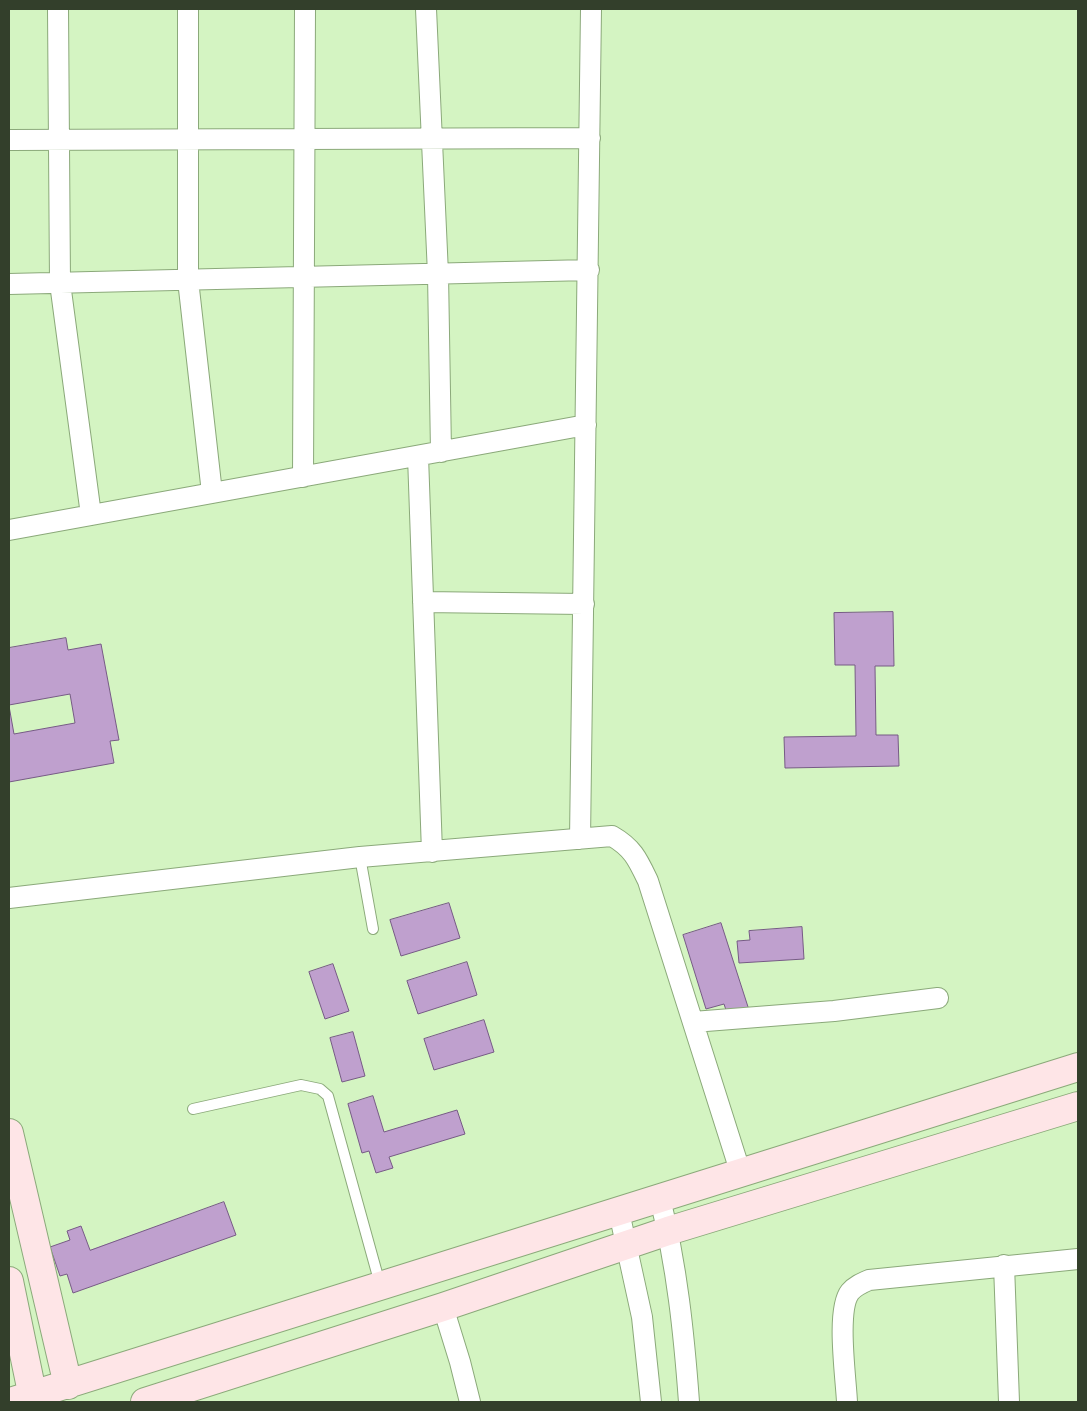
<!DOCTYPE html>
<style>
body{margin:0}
#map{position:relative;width:1087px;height:1411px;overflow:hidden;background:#d4f4c2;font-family:Cabin,sans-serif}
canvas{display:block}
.frame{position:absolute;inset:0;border:10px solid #333f2b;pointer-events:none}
</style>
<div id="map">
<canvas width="1087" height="1411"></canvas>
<div class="frame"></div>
</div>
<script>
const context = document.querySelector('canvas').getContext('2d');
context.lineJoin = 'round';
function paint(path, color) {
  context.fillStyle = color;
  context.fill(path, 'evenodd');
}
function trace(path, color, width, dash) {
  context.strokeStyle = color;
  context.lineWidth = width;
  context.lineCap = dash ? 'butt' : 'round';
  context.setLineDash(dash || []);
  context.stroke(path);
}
const building = new Path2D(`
 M893 612 894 666H875L876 735H898L899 766 785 768 784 737 856 736 855 665H835L834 613Z
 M66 638 68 650 101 644 119 740 110 741 114 763 9 782V706L14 734 75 723 70 694 9 705V648Z
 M449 903 460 938 401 956 390 920Z
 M721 923 749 1010 728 1016 724 1004 706 1009 683 935Z
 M802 927 804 959 739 963 737 941 750 940 749 931Z
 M467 962 477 995 418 1014 407 981Z
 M333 964 349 1011 325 1019 309 972Z
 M484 1020 494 1052 434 1070 424 1039Z
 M353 1032 365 1076 342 1082 330 1038Z
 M373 1096 384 1132 457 1110 465 1134 389 1157 393 1168 376 1173 369 1151 362 1153 348 1104Z
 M224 1202 236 1235 73 1293 67 1274 60 1276 50 1247 70 1240 67 1231 81 1226 90 1250Z`);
const lane = new Path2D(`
 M360 857 373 929
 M193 1109 301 1085 320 1089 328 1096 380 1284`);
const street = new Path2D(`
 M58 9 60 283 91 515
 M188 9V280L212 493
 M426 9 438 274 441 452
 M9 140 590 138
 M9 284 589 270
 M418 456 432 852
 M303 477 305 9
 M9 530 586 425
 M423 602 584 604
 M580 839 591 9
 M9 898 360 857 612 836C633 848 638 860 648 881L741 1174
 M693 1022 834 1011 938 998
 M660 1199C677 1266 684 1334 689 1402
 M619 1212 642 1317 651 1402
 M1004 1265 1009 1402
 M443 1307 460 1362 470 1402
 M847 1402C846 1378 836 1310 850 1292 855 1286 862 1283 869 1280L1078 1259`);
const secondary = new Path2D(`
 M9 1133 68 1385
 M9 1281 34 1402
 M10 1402 1078 1067
 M145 1402 443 1307 668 1231 1078 1106`);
paint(building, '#bfa0ce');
trace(building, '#765a85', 1);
trace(lane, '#8ba97a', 12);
trace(street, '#8ba97a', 22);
trace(secondary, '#8ba97a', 30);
trace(lane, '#fff', 10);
trace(street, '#fff', 20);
trace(secondary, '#fee5e7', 28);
</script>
